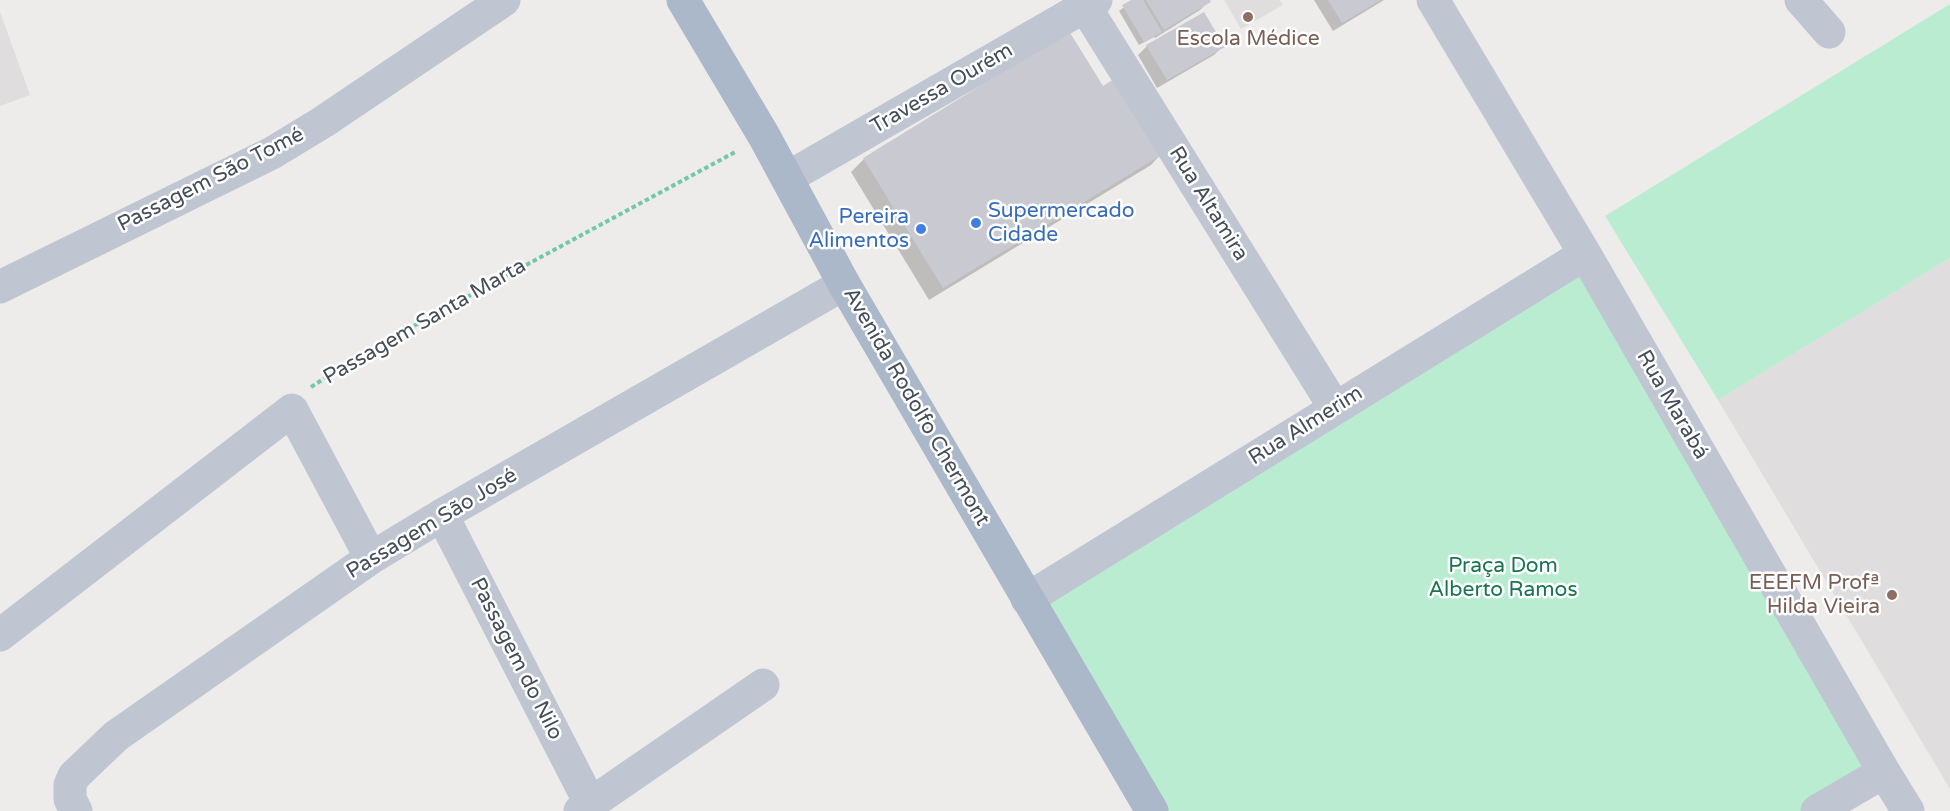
<!DOCTYPE html>
<meta charset="utf-8">
<style>
body{margin:0}
canvas{display:block;background:#eeeceb}
</style>
<canvas width="1950" height="811"></canvas>
<script>
const context = document.querySelector('canvas').getContext('2d');
context.lineJoin = 'round';
function paint(path, color) {
  context.fillStyle = color;
  context.fill(path, 'evenodd');
}
function trace(path, color, width, dash) {
  context.strokeStyle = color;
  context.lineWidth = width;
  context.lineCap = dash ? 'butt' : 'round';
  context.setLineDash(dash || []);
  context.stroke(path);
}
function drawText(font, color, halo, rows, align = 'center') {
  context.font = font + ' "Varela Round",sans-serif';
  context.lineWidth = 5;
  context.setLineDash([]);
  context.textBaseline = 'middle';
  context.strokeStyle = halo;
  context.fillStyle = color;
  for (const [text, x, y, turn = 0] of rows) {
    context.save();
    context.translate(x, y);
    context.rotate((+turn || 0) * Math.PI / 180);
    context.textAlign = isNaN(turn) ? turn : align;
    if (halo) context.strokeText(text, 0, 0);
    context.fillText(text, 0, 0);
    context.restore();
  }
}
const education = new Path2D(`
 M1224 0H1280L1283 5 1241 29Z
 M0 12 30 95 0 106Z
 M1950 258V789L1718 400Z`);
const green = new Path2D(`
 M1950 4V258L1718 400 1605 216Z
 M1585 254 1884 772 1817 811H1151L1027 599Z`);
const shadow = new Path2D(`
 M1134 0H1208L1209 1 1200 10 1155 38 1154 37 1139 45 1119 11Z
 M1314 0H1384L1333 31Z
 M1147 46H1223L1214 55 1157 88 1138 55Z
 M1164 151 1151 165 929 300 851 172 864 159Z`);
const building = new Path2D(`
 M1131 0H1143L1162 32 1144 42 1122 5Z
 M1146 0H1210L1211 2 1164 30Z
 M1328 0H1381L1342 23Z
 M1204 12 1225 47 1167 80 1146 45Z
 M1069 31 1103 86 1120 75 1166 152 943 288 863 158Z`);
const path = new Path2D(`
 M311 387 369 350 737 151`);
const minor = new Path2D(`
 M1081 0 1335 408
 M1433 0 1585 254 1884 772 1908 811
 M1801 0 1829 32
 M787 178 1096 0
 M0 287 272 153 323 122 504 0
 M442 515 590 803
 M1027 599 1585 254
 M0 635 292 410 371 558
 M76 811 70 799V785L74 776 116 736 371 558 442 515 844 284
 M580 811 763 685
 M1817 811 1884 772`);
const major = new Path2D(`
 M683 0 764 136 844 284 1152 811`);
const markers = [
 [1248,17,6,"#8d6e63"],
 [976,223,6,"#3f7fe0"],
 [921,229,6,"#3f7fe0"],
 [1892,595,6,"#8d6e63"]
];
const educationNames = [
 ["Escola Médice",1248,39],
 ["EEEFM Profª",1880,583,"right"],
 ["Hilda Vieira",1880,607,"right"]
];
const streetNames = [
 ["Travessa Ourém",942,89,-30],
 ["Passagem São Tomé",211,180,-27],
 ["Rua Altamira",1208,204,58],
 ["Passagem Santa Marta",425,322,-30],
 ["Rua Marabá",1672,405,60],
 ["Avenida Rodolfo Chermont",916,407,60],
 ["Rua Almerim",1306,426,-32],
 ["Passagem São José",432,524,-31],
 ["Passagem do Nilo",516,659,63]
];
const shopNames = [
 ["Supermercado",988,211],
 ["Cidade",988,235],
 ["Pereira",909,217,"right"],
 ["Alimentos",909,241,"right"]
];
const parkNames = [
 ["Praça Dom",1503,566],
 ["Alberto Ramos",1503,590]
];
paint(education, '#dfdddd');
paint(green, '#baecd2');
paint(shadow, '#0003');
paint(building, '#c9cad1');
trace(path, '#73c8a7', 4, [4.5, 3]);
trace(minor, '#bfc6d1', 33);
trace(major, '#abb8ca', 33);
for (const [x, y, r, color] of markers) {
  const dot = new Path2D();
  dot.arc(x, y, r, 0, 2 * Math.PI);
  context.fillStyle = color;
  context.fill(dot);
  trace(dot, '#fff', 2);
}
drawText('21px', '#785e54', '#fff', educationNames);
drawText('21px', '#454d58', '#fff', streetNames);
drawText('21px', '#366cbe', '#fff', shopNames, 'left');
drawText('21px', '#197551', '#fff', parkNames);
</script>
